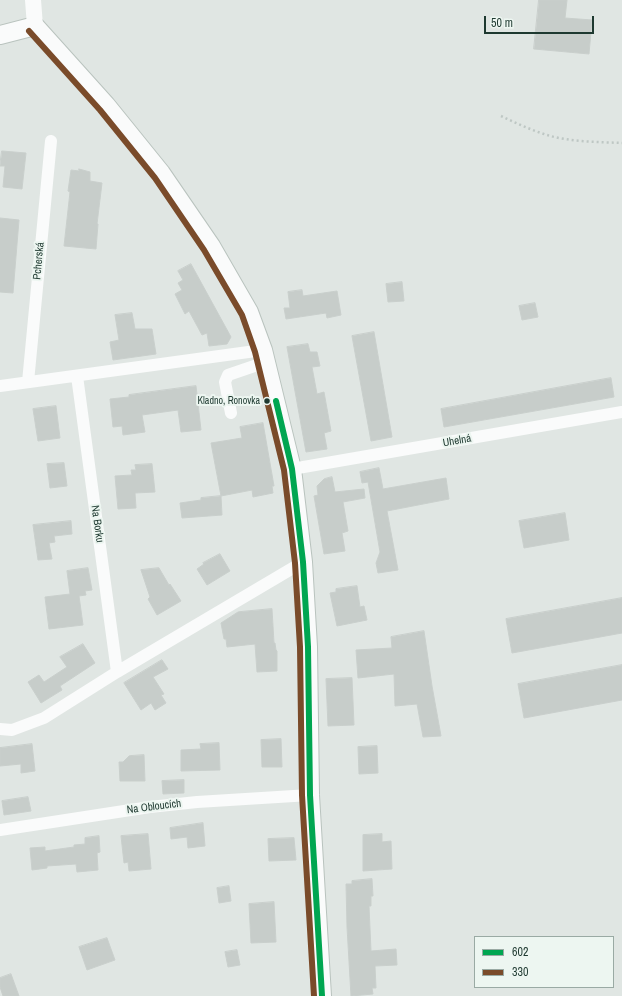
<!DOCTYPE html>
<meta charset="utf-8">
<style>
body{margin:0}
#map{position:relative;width:622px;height:996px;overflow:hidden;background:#e0e6e3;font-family:"Archivo Narrow",sans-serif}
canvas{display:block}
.legend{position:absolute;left:474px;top:936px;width:140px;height:52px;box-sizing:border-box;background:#edf6f1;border:1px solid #9aaaa4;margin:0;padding:5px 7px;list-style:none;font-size:12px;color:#1e3930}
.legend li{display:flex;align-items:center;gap:8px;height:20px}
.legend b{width:20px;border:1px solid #9aaaa4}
.scale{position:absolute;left:484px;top:16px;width:110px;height:18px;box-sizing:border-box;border:2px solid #1e3930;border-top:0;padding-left:5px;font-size:12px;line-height:14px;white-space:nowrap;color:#1e3930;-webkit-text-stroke:3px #edf6f1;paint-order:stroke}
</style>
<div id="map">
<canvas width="622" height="996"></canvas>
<ul class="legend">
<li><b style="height:5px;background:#00a651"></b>602</li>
<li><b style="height:5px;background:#7a4b2a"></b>330</li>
</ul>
<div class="scale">50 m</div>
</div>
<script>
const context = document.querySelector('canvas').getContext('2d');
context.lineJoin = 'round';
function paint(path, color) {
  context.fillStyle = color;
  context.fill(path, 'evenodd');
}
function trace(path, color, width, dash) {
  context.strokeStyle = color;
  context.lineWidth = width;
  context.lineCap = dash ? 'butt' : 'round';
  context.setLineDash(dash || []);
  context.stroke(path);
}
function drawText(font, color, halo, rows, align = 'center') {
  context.font = font + ' "Archivo Narrow",sans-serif';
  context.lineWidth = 4;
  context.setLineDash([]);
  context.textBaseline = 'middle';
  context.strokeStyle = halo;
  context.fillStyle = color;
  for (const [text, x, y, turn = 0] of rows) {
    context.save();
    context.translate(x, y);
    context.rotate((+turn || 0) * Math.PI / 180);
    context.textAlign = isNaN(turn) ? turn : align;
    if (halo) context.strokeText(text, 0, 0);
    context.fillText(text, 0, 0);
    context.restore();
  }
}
const building = new Path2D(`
 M539 0H567L565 18 592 20 589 54 534 49Z
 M2 151 26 153 22 189 3 187 5 166H0Z
 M79 169 90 172V181L102 183 97 224H98L96 249 64 246 70 192 68 191 71 170 79 171Z
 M0 218 19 220 13 293 0 292Z
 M191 264 231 337 227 344 209 346 207 333 202 335 189 311 185 314 175 294 182 290 178 283 183 280 178 271Z
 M402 282 404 301 388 302 386 284Z
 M302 290 303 296 337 291 341 315 327 318 326 313 286 319 284 308H290L288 292Z
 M535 303 538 317 522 320 519 306Z
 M132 313 135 329H152L156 354 113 360 110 342 119 340 115 315Z
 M374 332 392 437 371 441 352 336Z
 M308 344 310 352H317L320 366 312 367 317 394 324 392 331 431 324 433 327 449 306 452 287 347Z
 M611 378 614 397 444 427 441 409Z
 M196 386 201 430 181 432 178 410 142 415 145 432 123 435 122 426 113 427 110 399 129 397V395Z
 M56 406 60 438 38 441 33 409Z
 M263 423 274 486H272L273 493 253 497 252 490 221 496 211 443 242 438 240 427Z
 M64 463 67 486 50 488 47 464Z
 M152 464 155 492 135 493 136 508 118 509 115 476 132 475 131 470H136L135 465Z
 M379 468 383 489 446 478 449 499 387 511 398 570 378 573 376 563 380 552 368 482 362 483 360 472Z
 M332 477 335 492 364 489 365 498 343 502 348 531 342 533 345 551 324 554 314 496 318 495 317 486 324 479Z
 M221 496 222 515 182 518 180 503 201 500V498Z
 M565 513 569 540 524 548 519 521Z
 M71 521 72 534 54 536 55 542 49 543 52 559 38 560 33 525Z
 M220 554 230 571 207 585 197 569 204 564 203 563Z
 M88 568 92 590 85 591 86 595 79 596 83 625 49 629 45 597 70 594 67 571Z
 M159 568 169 585 170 584 181 601 157 615 148 599 150 597 141 570Z
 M357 586 360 607 364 606 367 620 337 626 330 593 336 592V589Z
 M622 598V633L512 653 506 619Z
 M272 609 274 643H275L276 650 277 651V671L257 672 255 644 227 647 226 639H224L221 623 238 612Z
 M424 631 432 686 441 736 423 737 417 704 395 706 394 674 358 678 356 650 392 648 391 637Z
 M83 644 95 663 60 686 62 690 41 703 28 682 39 675 44 682 67 667 60 657Z
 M162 660 168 669 153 677 164 694 161 695 166 703 155 710 151 703 141 710 124 683Z
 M622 665V700L524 718 518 684Z
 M352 678 354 725 328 726 326 679Z
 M281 739 282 767H262L261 740Z
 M219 743 220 770 181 771V750L201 749 200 744Z
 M32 744 35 771 21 773V764L0 766V748Z
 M377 746 378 773 359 774 358 747Z
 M144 755 145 781H120L119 762H123L129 756Z
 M184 780V793L163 794 162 781Z
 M28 797 31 811 4 815 2 801Z
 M203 823 205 846 188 848 187 837 171 839 170 828Z
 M148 834 151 869 129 871 128 862 124 863 121 836Z
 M382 834V842L391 841 392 869 363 871V835Z
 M99 836 100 852 97 853 98 870 77 872 76 864 47 866V868L32 870 30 848 45 847V851L74 847V845L85 844V838Z
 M294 838 296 860 269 861 268 839Z
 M372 879 373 896H371V906H369L371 951 396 949 397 965 375 966 376 988H372L373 994 351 996 347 927 346 884H352V881Z
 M229 886 231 901 219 903 217 888Z
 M274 902 276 942 251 943 249 904Z
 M107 938 115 960 87 970 79 947Z
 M237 950 240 965 228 967 225 952Z
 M11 974 19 996H3L0 987V978Z`);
const path = new Path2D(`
 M501 116C516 123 531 130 547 135 570 142 598 142 622 143`);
const minor = new Path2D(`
 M77 376 117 672
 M28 382 51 141
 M0 386 263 350
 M231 413 225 382 228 375 266 362
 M292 469 622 412
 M0 729 12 730 44 718 117 672 303 562
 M0 830 150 807 197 802 310 795`);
const tertiary = new Path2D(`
 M33 0 35 26`);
const secondary = new Path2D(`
 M0 35 35 26 106 105 161 173 211 246 249 312 263 350 292 469 303 562 308 647 310 795 322 996`);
const bus1 = new Path2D(`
 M276 401 292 469 303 562 308 647 310 795 322 996`);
const bus2 = new Path2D(`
 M29 31 100 110 155 178 204 250 242 315 255 352 284 470 295 563 300 647 302 795 314 996`);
const markers = [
 [267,401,3.5,"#1e3930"]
];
const busNames = [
 ["Kladno, Ronovka",260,401]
];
const streetNames = [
 ["Pcherská",39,261,-85],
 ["Uhelná",457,441,-10],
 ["Na Borku",97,524,82],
 ["Na Obloucích",154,807,-7]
];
paint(building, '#c7cdca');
trace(building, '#c9cfcc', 1);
trace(secondary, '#b9c3be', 20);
trace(path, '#bec7c4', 2.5, [2, 3]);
trace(minor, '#fafbfb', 12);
trace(tertiary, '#fafbfb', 16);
trace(secondary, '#fafbfb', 18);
trace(bus1, '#00a651', 6);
trace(bus2, '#7a4b2a', 6);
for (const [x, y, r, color] of markers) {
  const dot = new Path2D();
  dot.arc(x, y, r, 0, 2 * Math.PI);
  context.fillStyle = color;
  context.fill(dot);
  trace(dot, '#edf6f1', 1.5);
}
drawText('10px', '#1e3930', '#edf6f1', busNames, 'right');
drawText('11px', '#1e3930', '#edf6f1', streetNames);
</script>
